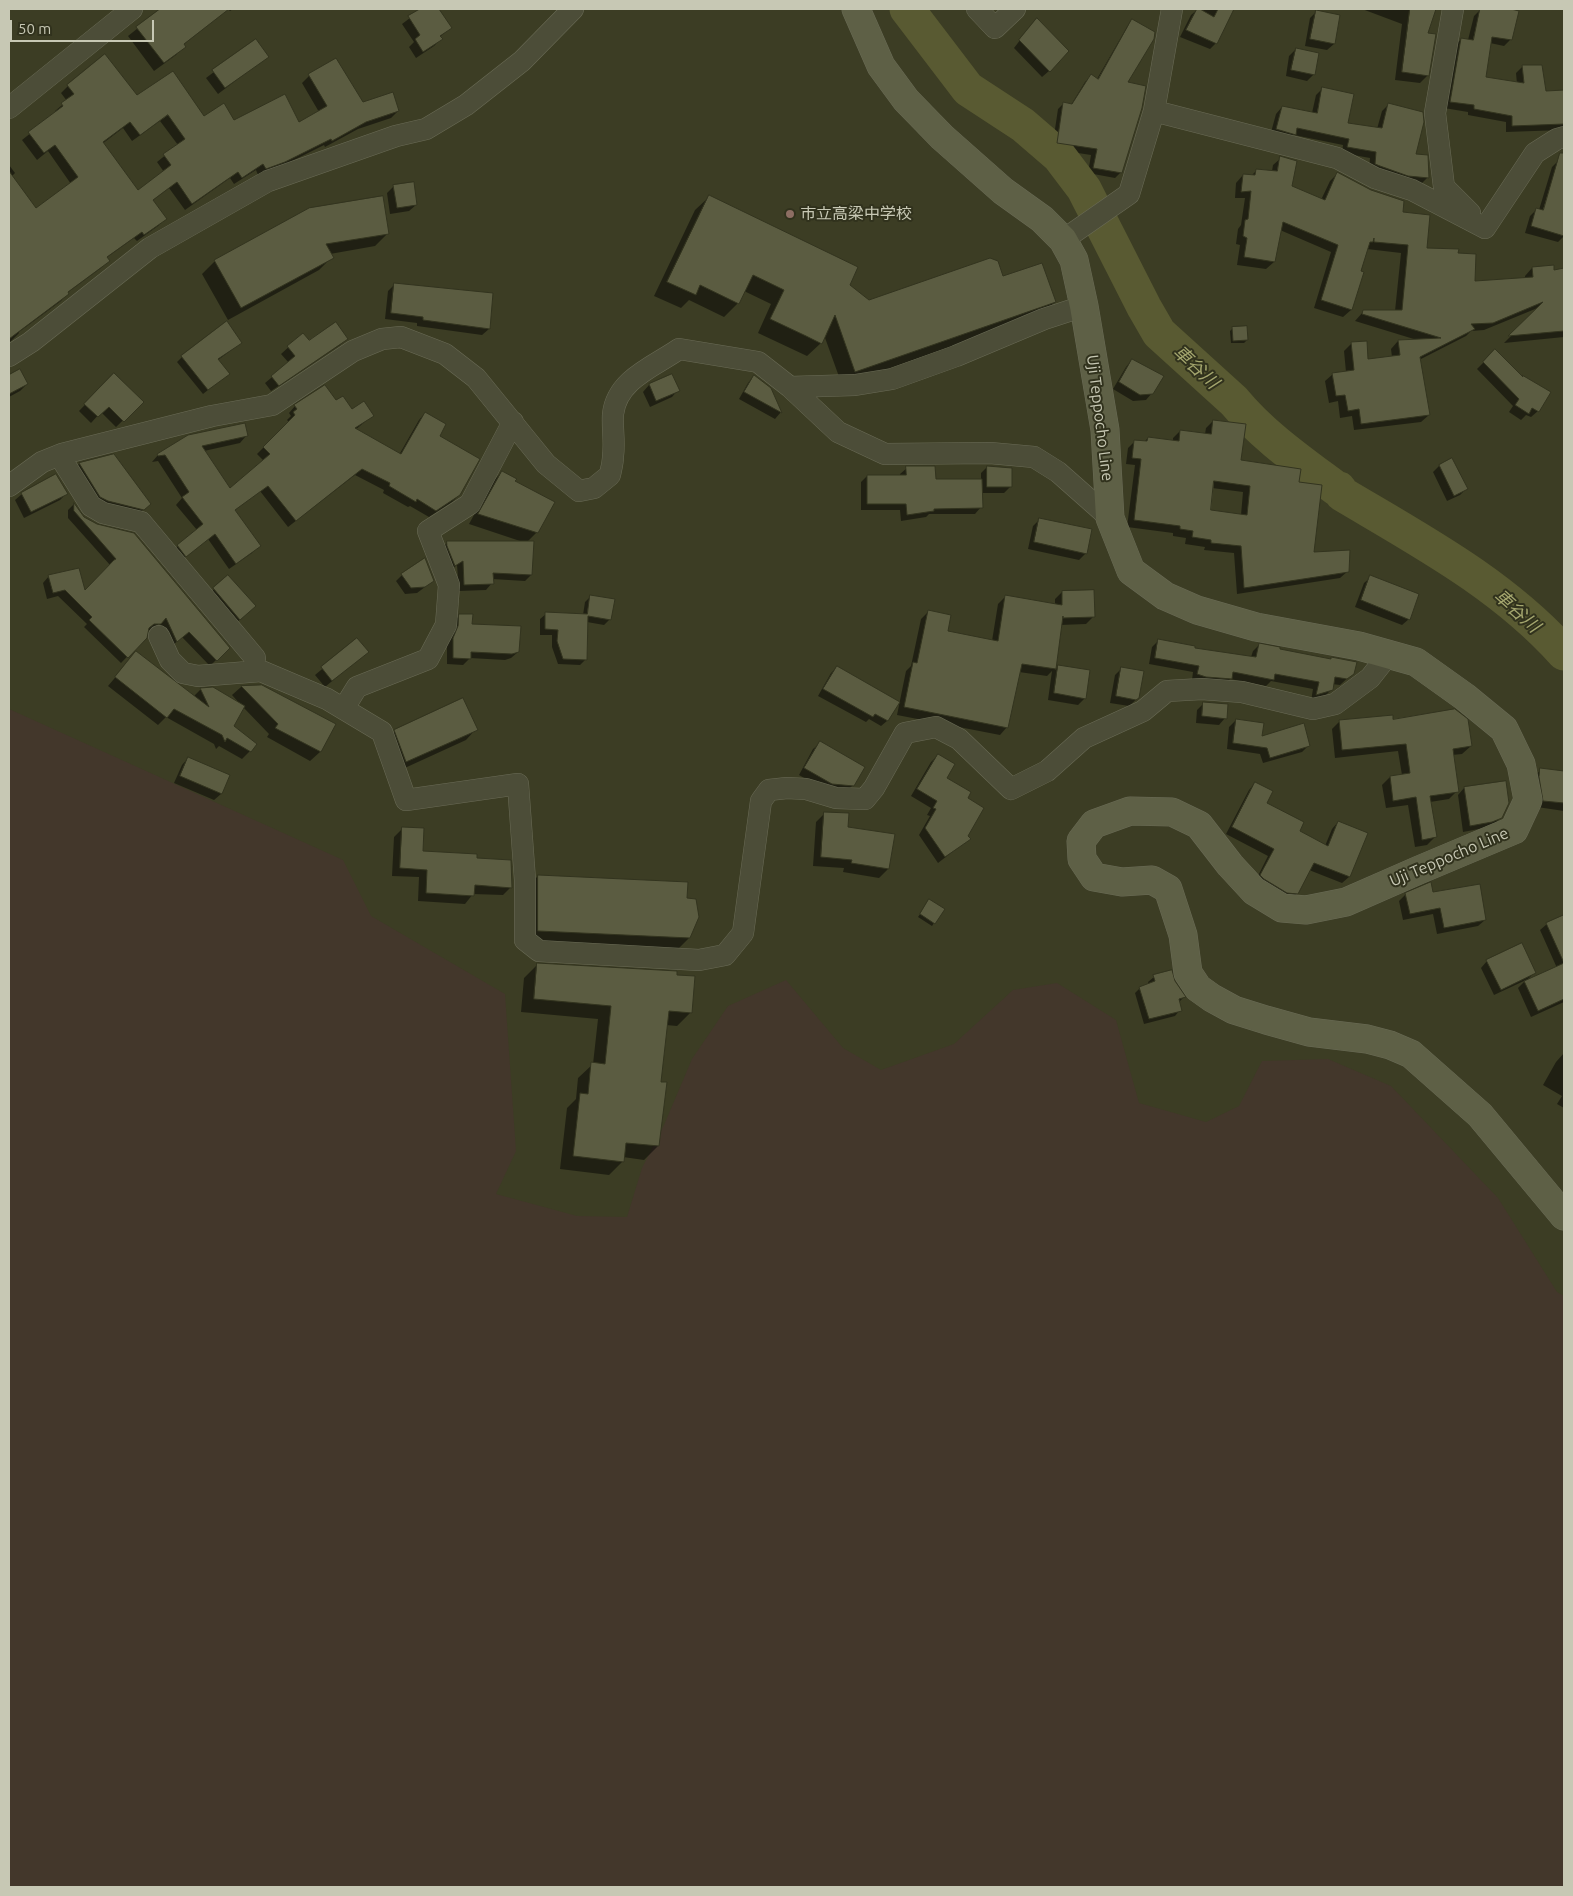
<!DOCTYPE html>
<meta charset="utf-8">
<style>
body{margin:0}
#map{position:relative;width:1573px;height:1896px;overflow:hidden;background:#3c3d24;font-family:Ubuntu,sans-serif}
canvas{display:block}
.frame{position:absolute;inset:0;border:10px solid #c7c8b4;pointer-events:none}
.scale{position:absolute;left:10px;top:20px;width:144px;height:22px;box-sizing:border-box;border:2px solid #c7c8b4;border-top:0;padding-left:6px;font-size:15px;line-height:18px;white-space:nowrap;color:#c7c8b4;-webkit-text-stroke:4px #31321d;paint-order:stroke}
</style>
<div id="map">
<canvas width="1573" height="1896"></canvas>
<div class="frame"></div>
<div class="scale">50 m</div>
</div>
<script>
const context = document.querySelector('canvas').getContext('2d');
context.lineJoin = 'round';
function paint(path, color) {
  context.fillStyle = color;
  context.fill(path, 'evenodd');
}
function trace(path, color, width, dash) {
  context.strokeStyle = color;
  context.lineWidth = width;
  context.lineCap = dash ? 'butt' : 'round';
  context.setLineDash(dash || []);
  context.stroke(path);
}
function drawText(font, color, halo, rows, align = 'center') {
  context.font = font + ' Ubuntu,"Noto Sans JP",sans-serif';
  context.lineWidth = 4;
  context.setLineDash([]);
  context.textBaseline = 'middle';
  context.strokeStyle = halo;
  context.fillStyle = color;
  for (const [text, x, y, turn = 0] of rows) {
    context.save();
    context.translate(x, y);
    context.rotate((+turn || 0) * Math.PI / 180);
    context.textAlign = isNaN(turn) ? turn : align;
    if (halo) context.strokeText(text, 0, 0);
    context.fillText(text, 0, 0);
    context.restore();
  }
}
const green = new Path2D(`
 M9 709 343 860 371 916 505 994 516 1151 496 1194 577 1216 627 1217 642 1168 664 1125 692 1059 728 1006 786 980 843 1048 881 1070 954 1044 1013 990 1057 983 1116 1020 1139 1103 1206 1122 1239 1106 1262 1061 1328 1059 1391 1086 1498 1198 1557 1292 1564 1296V1887H9Z`);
const shadow = new Path2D(`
 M162 9H233L230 11 228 9 183 45 184 46 176 55 154 71 128 36Z
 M422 9H437L450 28 440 37 441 39 434 46 416 58 409 47 414 42 402 24Z
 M1198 9H1234L1216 43 1210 49 1180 37 1191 15Z
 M1362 9H1435L1426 34 1428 75 1420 83 1395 80 1402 24Z
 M1489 9H1505L1518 12 1511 39 1504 46 1490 43 1484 78 1517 84 1516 73 1523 66 1545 92H1564L1563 130 1506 132V122L1468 115V112L1444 108 1455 46 1461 39 1468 40 1474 16 1480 10H1487Z
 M1316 12 1334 44 1327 50 1305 46 1310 18Z
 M1133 21 1126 83 1121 172 1115 178 1088 173 1091 155 1052 149 1058 109 1064 103 1071 105 1085 82 1091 76 1097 79 1127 27Z
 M1031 26 1049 71 1042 77 1014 48Z
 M255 41 267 57 218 94 206 78Z
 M1296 49 1314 74 1307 81 1286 76 1289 56Z
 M309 76 362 103 398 111 391 118 358 129 325 147 324 145 276 169 258 175 256 170 234 184 230 178 185 210 169 188 152 201 165 219 158 226 137 241 134 238 106 258 108 261 101 268 67 293 61 301 19 332V333L9 343V165L15 173 11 177 36 209 71 184 48 151 37 160 22 140 56 113 55 111 67 101 61 93 68 86 136 96 204 117 234 121 298 123 319 112 302 83ZM160 121 178 145 157 162 164 172 137 192 102 144 123 128 132 141Z
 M1322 89 1346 124 1377 129 1382 111 1388 105 1428 177 1421 184 1369 170 1370 158 1342 153 1343 145 1294 135 1289 140 1270 136 1276 114 1282 107 1312 113 1316 95Z
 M1281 158 1291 187 1321 200 1330 181 1337 174 1402 214 1426 249 1457 254 1474 283 1525 279V276L1532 268 1553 271 1564 270V337L1504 343 1540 307 1484 330 1471 331 1466 336 1419 360 1429 415 1421 422 1354 430 1352 416 1340 418 1338 401 1329 403 1325 381 1333 374 1346 372 1344 351 1352 343 1367 361 1392 357 1391 349 1398 341 1417 340 1355 321 1363 312 1395 311 1401 253 1367 249 1351 310 1343 317 1314 308 1331 252 1280 230 1274 262 1266 269 1237 265 1240 245 1236 244 1238 229 1241 225 1245 198H1235L1236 183 1243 175 1251 176 1257 170 1272 171 1273 165Z
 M1558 161 1564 163V236L1558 242 1525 233 1530 216 1537 209 1539 210 1552 167Z
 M394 186 416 205 409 211 390 214 387 193Z
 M709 197 848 285 869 301 1002 278 1055 302 1041 315 842 385 824 335 821 343 807 356 758 333 771 304 744 291 738 303 724 317 689 300 681 308 654 296 695 210Z
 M387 234 375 246 330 254 332 257 319 270 228 320 202 274 215 261Z
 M395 284 489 329 482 335 417 326V323L385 319 388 291Z
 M1233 328 1247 340 1244 343H1231L1230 331Z
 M303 334 309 342 346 339 340 345 271 391 265 383 289 363 281 354Z
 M241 343 218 360 223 378 203 394 177 362 182 357Z
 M1495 351 1521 377 1523 376 1538 411 1531 417 1526 415 1521 420 1509 412 1513 406 1477 369Z
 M1132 360 1152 393 1146 400 1133 401 1113 389 1126 367Z
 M19 371 27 384 20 391 9 397V377Z
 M114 375 142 402 116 427 101 412 91 423 79 411Z
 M754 376 770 389 781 412 775 419 739 399 748 383Z
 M649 385 678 390 672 397 650 407 643 392Z
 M336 402 352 411 372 416 355 430 399 455 419 420 425 413 438 436 459 495 452 502 429 517 410 506 408 507 383 493 384 490 355 475 288 527 260 491 234 511 259 546 252 553 229 569 208 539 179 562 171 552 197 530 176 505 182 498 158 461 152 462 158 455 246 436 240 443 204 451 230 490 264 461 257 454 289 422 287 420 291 416 289 413 295 406Z
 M1213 421 1240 461 1298 483 1313 554 1348 571 1340 578 1237 594 1234 553 1204 550 1205 547 1185 544 1186 538 1173 536V533L1127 527 1135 465 1126 464 1128 448 1135 441 1144 442 1148 438 1173 441V438L1180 431 1205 434 1206 428ZM1212 488 1243 492 1241 515 1210 511Z
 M113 455 149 504 136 516 101 507 73 470 79 464Z
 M1452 459 1467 488 1460 495 1447 501 1433 472 1439 466Z
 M987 467 1011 486 1004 493H981V507L975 514H929L926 517 901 521 900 510H861V482L867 476H900V474L907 468 935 481 981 480V473Z
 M502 472 514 481 537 532 527 542 531 575 525 581 492 579V583L486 590 459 591 457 565 449 571 442 548 448 542H523L469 524 492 482Z
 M67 493 60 500 24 518 15 500 22 494Z
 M74 504 83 517 228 648 210 666 182 637 171 647 159 623 153 630H147L146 637 121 663 84 627 87 624 58 596 47 599 43 583 49 576 84 592 110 565 68 518V510Z
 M1040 519 1086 553 1079 560 1028 549 1033 526Z
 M402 575 433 581 417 593 405 594 396 581Z
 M228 576 248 612 233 626 207 596Z
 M1371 577 1409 619 1402 625 1355 607 1364 583Z
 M1062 592 1094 616 1086 624 1060 625 1055 670 1059 666 1085 698 1078 705 1048 700 1052 671 1047 676 1019 672 1007 727 1000 735 897 715 906 671 911 666 921 619 928 612 947 632 992 641 998 604 1006 596 1055 605V599Z
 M591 596 610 619 604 625 587 622 586 659 580 665 558 664 552 647V635H540V619L546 614 583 615 585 602Z
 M460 615 471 625 518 652 511 658 505 660 470 658 463 665 447 664V645L452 634 453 622Z
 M357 640 367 652 325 687 315 675Z
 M1159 640 1193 649 1251 657 1253 651 1259 645 1278 650 1330 660 1332 658 1353 673 1340 685 1332 684 1331 690 1325 696 1311 701 1313 689 1271 681 1266 686 1230 679 1224 685 1192 680 1193 672 1149 664 1152 647Z
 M136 653 193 697 200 690 213 689 240 704 232 695 241 687 262 686 334 724 320 752 310 761 267 737 269 734 243 707 232 727 250 751 242 759 219 746 216 749 214 744 166 717 158 725 108 686Z
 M837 667 887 721 881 726 869 719 866 722 818 696 831 673Z
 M1122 668 1138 698 1129 706 1110 703 1115 675Z
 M1204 703 1225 718 1219 725 1196 723 1197 710Z
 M1236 720 1260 737 1309 745 1302 752 1263 763 1260 754 1227 749 1229 727Z
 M1392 720 1471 746 1462 754 1452 755 1457 791 1449 799 1430 802 1435 837 1427 845 1415 847 1408 805 1386 808 1382 785 1390 777 1402 775 1398 751 1335 758 1332 729 1340 721Z
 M476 729 466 740 396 772 385 741 395 731Z
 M820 743 853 785 846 792 825 790 799 775 813 749Z
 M938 755 946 778 966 799V836L969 839 938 863 919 835 930 816 927 815 931 808 911 796 931 762Z
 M188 758 228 776 221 794 214 800 174 783 182 765Z
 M1541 770 1564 775V811L1537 807 1534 776Z
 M1255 783 1265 804 1298 832 1325 846 1332 829 1338 822 1366 834 1349 877 1342 883 1309 870 1297 893 1291 900 1255 882 1268 856 1226 834 1249 790Z
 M1464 788 1501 817 1494 824 1484 828 1463 832 1458 795Z
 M825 813 847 828 888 869 879 878 843 872 844 868 813 866 816 822Z
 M403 828 422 852 475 859 511 887 503 895 473 894 465 904 418 901 419 877 392 876 394 837Z
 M538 876 686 899 689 938 675 952 524 944V890Z
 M1406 894H1432L1485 920 1478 926 1437 934 1433 914 1403 920 1399 901Z
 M927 904 934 923 932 926 918 917Z
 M1564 916V1002L1531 1017 1518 988 1526 980 1494 995 1481 968 1487 961 1534 973 1525 982 1557 968 1540 930 1547 924Z
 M538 964 691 1012 677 1026 666 1025 659 1083 658 1146 644 1160 623 1157V1161L609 1175 560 1169 567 1108 576 1099 578 1078 593 1064 598 1019 521 1012 524 978Z
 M1154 977 1174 982 1184 997 1178 1003 1180 1010 1175 1016 1144 1024 1135 993 1140 988 1149 985 1148 982Z
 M1564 1053V1108L1557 1104 1562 1096 1543 1085 1556 1062Z`);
const river = new Path2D(`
 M907 9 968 89 1023 125 1059 156 1084 189 1144 307 1159 333 1234 401C1262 435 1301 462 1337 489H1339L1342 494C1421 541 1502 584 1564 653`);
const building = new Path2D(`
 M160 9H229L184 44 186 47 164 63 136 27Z
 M420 9H439L452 28 440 36 443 39 423 52 415 39 420 35 408 16Z
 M1197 9H1200L1214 17 1218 9H1234L1217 44 1186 30Z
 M1410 9H1436L1428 33 1436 34 1429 76 1402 72Z
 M1480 9H1511L1519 11 1512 40 1492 37 1486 77 1524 83 1522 65H1542L1546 91 1564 90V124L1512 126V116L1474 109V105L1450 102 1461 38 1473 40Z
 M1316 10 1340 15 1335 44 1310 39Z
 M1037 18 1069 51 1050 72 1019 40Z
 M1132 19 1155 32 1154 39 1128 82 1146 86 1142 108 1122 173 1093 168 1097 149 1057 143 1063 102 1072 104 1091 74 1098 79Z
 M256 39 269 57 225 88 212 70Z
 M1296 48 1319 53 1315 75 1291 70Z
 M105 54 137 95 173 71 204 116 224 103 234 120 285 94 299 122 327 106 308 74 336 58 363 102 393 92 399 111 366 122 332 141 331 139 285 162 266 169 263 164 242 178 238 172 192 204 177 182 153 200 167 219 144 235 142 232 107 257 110 261 68 292 69 294 9 339V171L36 208 78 177 55 145 44 153 28 132 63 106 61 103 74 94 67 85ZM168 115 185 139 163 154 171 165 138 190 103 142 130 122 140 135Z
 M1322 87 1354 94 1348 123 1382 128 1388 103 1423 112 1424 122 1416 154 1428 155 1429 178 1408 176 1380 166 1375 164 1376 152 1347 147 1349 139 1297 128 1296 135 1276 129 1282 106 1317 113Z
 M1560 153H1564V236L1531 226 1536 208 1543 210Z
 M1280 156 1297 161 1292 186 1325 200 1337 172 1371 190 1404 201 1403 212 1430 215 1427 248 1459 249 1458 253 1476 254 1475 281 1533 277 1532 267 1554 265V270L1564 268V331L1508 336 1543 302 1493 323 1471 324 1475 329 1420 357 1430 415 1361 424 1359 409 1348 411 1345 395 1336 396 1332 373 1354 370 1351 342 1367 341 1368 359 1400 355 1398 340 1441 338 1362 314 1363 310H1402L1408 245 1374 242V238L1373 242H1370L1361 271 1364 272 1352 310 1321 300 1338 245 1283 222 1275 262 1244 257 1247 238 1243 236 1245 220 1248 219 1251 191 1241 192 1243 174 1255 175 1256 169 1277 171Z
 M414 182 417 205 397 208 393 185Z
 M709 195 858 267 850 285 869 300 990 258 998 261 1003 276 1042 263 1056 302 855 372 835 315 822 344 806 336 770 319 784 290 753 275 739 304 700 285 696 295 667 282Z
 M383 196 389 234 326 244 334 258 241 308 214 260 309 208Z
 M394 283 493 293 490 329 423 320V317L391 313Z
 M227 321 242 343 218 359 230 374 208 390 181 356Z
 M336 322 348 339 279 386 271 376 295 356 287 346 303 333 309 340Z
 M1247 326 1248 340 1233 341 1232 327Z
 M1495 349 1523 377 1522 375 1551 392 1539 412 1532 408 1529 414 1515 405 1519 399 1483 362Z
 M1132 359 1164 376 1153 394 1140 395 1119 382Z
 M20 369 28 384 9 394V375Z
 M114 373 144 402 124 422 109 407 98 417 84 404Z
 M672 374 680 391 656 401 649 384Z
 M754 375 771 388 782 413 744 392Z
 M325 385 336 400 343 396 352 409 364 401 374 416 355 428 401 454 425 412 446 424 440 436 480 459 460 495 436 511 417 499 416 502 389 486 390 483 362 469 296 521 268 486 235 510 261 546 236 564 215 534 186 557 177 545 203 524 182 497 189 492 165 455 158 456 157 454 188 435 245 423 248 436 202 446 230 488 270 454 263 447 295 415 293 412 297 409 294 405Z
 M1213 420 1246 424 1241 460 1301 469 1299 482 1322 485 1314 552 1350 550 1349 572 1244 588 1241 546 1211 543V540L1192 537 1193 531 1180 529V526L1134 520 1141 459 1132 458 1134 440 1147 441 1148 437 1179 441 1180 430 1211 434ZM1214 481 1250 486 1247 515 1211 510Z
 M114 454 151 504 144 510 108 501 100 497 79 463Z
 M1452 458 1468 489 1454 496 1439 465Z
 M906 466H935L936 479H982L983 508 934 509V511L907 515 906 504H867V475H906Z
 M987 466 1012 468V487H987Z
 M502 471 517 479 515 481 555 502 538 533 478 514Z
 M56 474 68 494 31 512 21 493Z
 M74 503 84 517 97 524 134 533 230 648 217 661 189 632 177 642 166 618 161 624H154L149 628 147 638 128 658 89 620 92 617 65 590 53 593 48 575 79 568 85 590 114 560 116 559 74 511Z
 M1039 518 1092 529 1087 554 1034 542Z
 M447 541H534L532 575 493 573 494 584 464 585 463 561 455 566 447 546Z
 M425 558 434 581 425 587 411 588 401 574Z
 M228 575 256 606 240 620 213 588Z
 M1370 575 1419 594 1410 620 1361 600Z
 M1094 590 1095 617 1063 618V616L1056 669 1022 664 1008 728 904 707 913 662 917 663 928 610 951 615 948 631 998 641 1005 595 1062 605V591Z
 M590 595 615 599 611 620 588 616 587 660 563 659 557 641 558 630 545 629V612L587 614Z
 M459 614H473L472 624 521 626 519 652 512 654 471 652V659L453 658V638L458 626Z
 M357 638 369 652 332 681 321 667Z
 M1158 639 1195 646V648L1256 657 1259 643 1280 647V649L1331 659V657L1357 662 1354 674 1347 679 1335 677 1333 690 1316 695 1319 682 1275 674 1274 680 1233 672 1232 679 1206 677 1197 674 1199 666 1155 658Z
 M136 651 209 707 200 688 213 687 245 706 234 726 257 744 251 752 227 738 225 742 222 735 174 709 167 718 115 677Z
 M1058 665 1090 670 1086 699 1054 693Z
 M837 666 900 702 888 721 875 714 873 717 823 689Z
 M1121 667 1144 671 1139 698 1136 700 1116 696Z
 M262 685 336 724 321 752 275 728 278 724 241 686Z
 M463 698 478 730 406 762 394 730Z
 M1203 702 1228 704 1227 719 1202 716Z
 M1455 709 1468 719 1472 746 1453 749 1459 792 1430 796 1437 837 1422 840 1416 797 1393 801 1390 776 1410 773 1406 744 1342 750 1339 720 1393 715V719Z
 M1236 719 1264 723 1262 736 1304 723 1310 746 1270 758 1267 748 1233 743Z
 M820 741 865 767 854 786 832 784 804 768Z
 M938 754 955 764 947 778 971 792 968 798 984 808 968 836 971 839 945 857 925 828 936 809 933 808 937 801 917 789Z
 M188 757 230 775 222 794 180 776Z
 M1540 768 1564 771V803L1543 801 1539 777Z
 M1506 781 1509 803 1502 818 1492 822 1470 826 1464 787Z
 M1255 782 1273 791 1267 803 1304 822 1300 831 1328 846 1338 821 1368 833 1350 877 1314 863 1298 894 1287 893 1264 879 1260 875 1274 849 1232 827Z
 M824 812 849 813 848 827 895 834 889 869 851 863 852 860 821 857Z
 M402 827 424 828 423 851 477 854V858L511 860 512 888 475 885 474 896 426 893 427 870 400 868Z
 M538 875 688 882 687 898 696 899 699 917 690 938 538 931Z
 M1431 882 1433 892 1480 884 1486 920 1444 928 1440 908 1410 914 1405 893Z
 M929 899 945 909 935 924 920 914Z
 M1564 915V999L1538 1011 1524 981 1564 963 1546 923Z
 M1522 943 1536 973 1501 990 1486 960Z
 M537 963 677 971V975L695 976 692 1013 669 1011 661 1082H667L659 1146 626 1143 624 1162 573 1156 580 1093 588 1094 591 1062 605 1064 611 1006 534 999Z
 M1172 970 1175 981 1186 997 1179 999 1182 1011 1149 1019 1139 987 1155 981 1153 975Z`);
const street = new Path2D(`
 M977 9 995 28 1015 9
 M1453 9 1435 113 1444 187 1470 213
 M9 108 132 9
 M1154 111 1337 158 1375 178 1412 190 1485 228
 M1485 228 1535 153 1557 139 1564 137
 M1063 240 1129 194 1154 111 1172 9
 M9 356 31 342 150 248 268 181 396 136 426 129 466 105 522 61 573 9
 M790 387 855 385 892 379 956 356 1044 319 1084 306
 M59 455 91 506 103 513 141 522 255 658
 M9 486 42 462 62 454 212 416 272 405 353 351 382 339 401 337 445 354 476 378 546 464 579 491 594 488 610 475C611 469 613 463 613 456 615 442 612 428 613 414 617 379 655 366 679 349L758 362 790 387 838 432 885 454 990 453 1034 457 1058 472 1110 518
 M159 636 170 660 183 673 198 676 261 671 327 699 382 732 406 800 518 784 525 880V940L539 951 699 960 725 955 743 933 761 801 769 790 787 788 806 789 836 798 865 799 874 788 905 733 936 727 959 739 1011 789 1047 771 1084 738 1143 711 1167 691 1202 689 1242 692 1313 709 1335 704 1370 678 1389 654
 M344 708 357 687 428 659 446 625 449 585 428 531 470 504 513 422`);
const secondary = new Path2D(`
 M856 9 881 66 906 100 942 137 1003 191 1042 219 1063 240 1074 260 1084 306 1105 430 1110 518 1131 571 1165 596 1197 610 1256 627 1359 646 1416 662 1465 697 1504 729 1521 764 1528 800 1514 830 1419 870 1346 902 1306 910 1282 908 1254 891 1230 865 1199 825 1172 812 1130 811 1094 824 1081 841 1082 859 1094 877 1122 882 1152 880 1168 889 1183 935 1188 973 1198 988 1212 998 1234 1010 1266 1020 1309 1032 1367 1039 1390 1045 1411 1054 1480 1115 1564 1216`);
const markers = [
 [790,214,5,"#8d6e63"]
];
const poiNames = [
 ["市立高梁中学校",800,214]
];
const streetNames = [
 ["Uji Teppocho Line",1100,418,83],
 ["Uji Teppocho Line",1449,857,-23]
];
const waterNames = [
 ["車谷川",1196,367,43],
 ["車谷川",1517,611,42]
];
paint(green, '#43372b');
paint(shadow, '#0007');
trace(river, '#595a32', 35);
paint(building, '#5b5c41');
trace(building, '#33341f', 1);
trace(street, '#6a6b56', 22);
trace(secondary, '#6a6b56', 29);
trace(street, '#4c4d38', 21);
trace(secondary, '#5e6046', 28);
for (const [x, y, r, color] of markers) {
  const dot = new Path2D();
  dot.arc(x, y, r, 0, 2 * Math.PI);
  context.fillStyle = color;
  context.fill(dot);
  trace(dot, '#31321d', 2);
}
drawText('16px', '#c7c8b4', '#31321d', poiNames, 'left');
drawText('16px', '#c7c8b4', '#31321d', streetNames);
drawText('italic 18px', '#a4a66e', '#31321d', waterNames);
</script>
